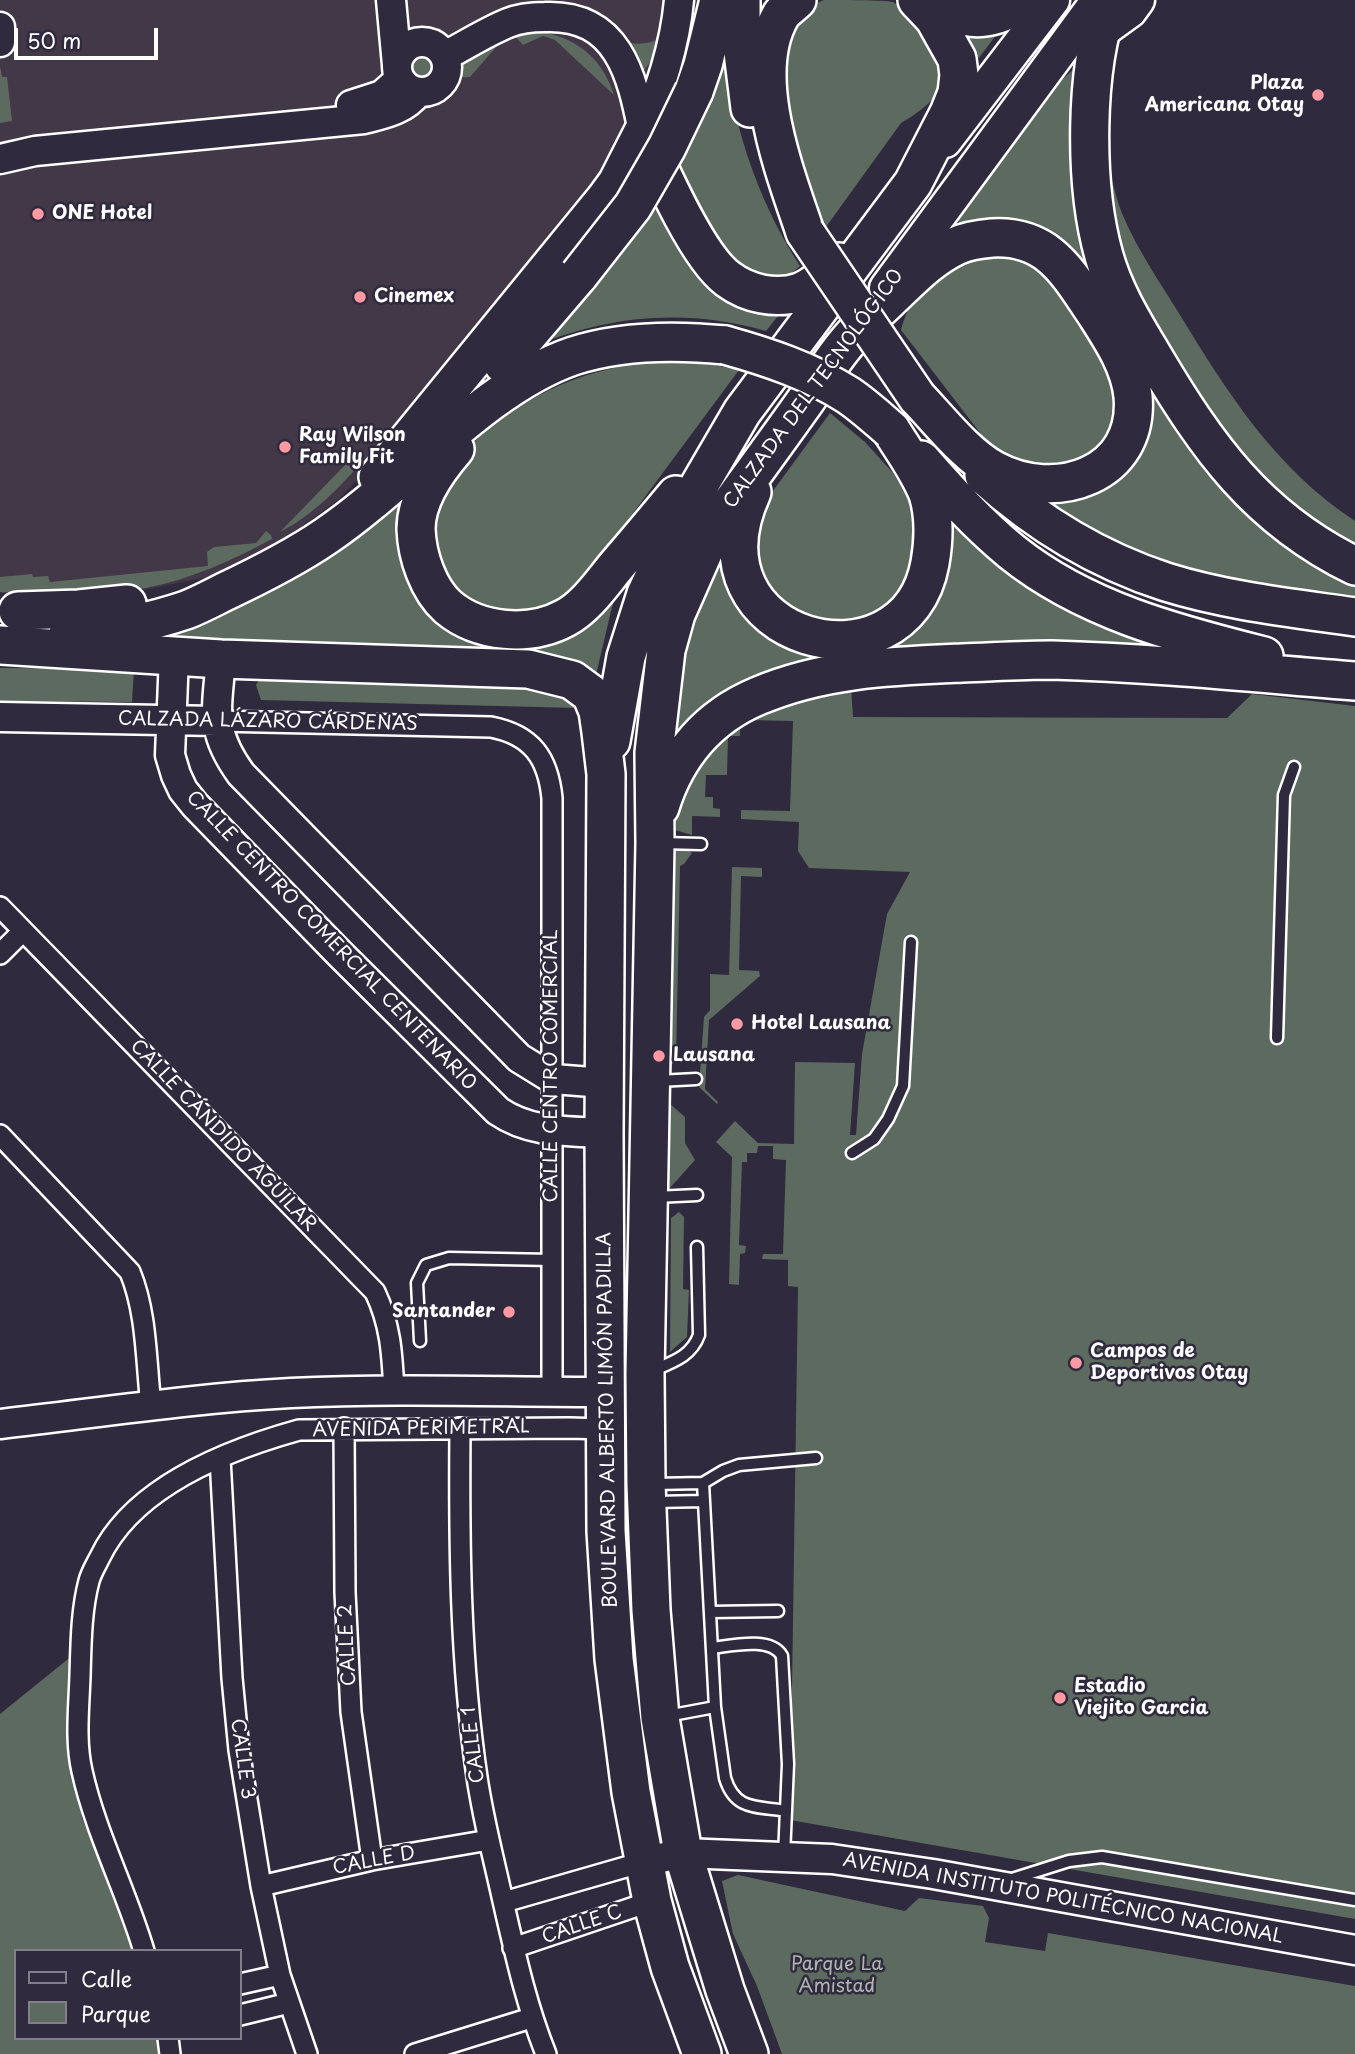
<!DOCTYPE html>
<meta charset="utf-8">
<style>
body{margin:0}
#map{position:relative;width:1355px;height:2054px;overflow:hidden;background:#2f2a3d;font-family:"Playpen Sans",sans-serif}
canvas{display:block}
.legend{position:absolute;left:14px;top:1949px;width:228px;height:91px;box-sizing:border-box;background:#2f2a3d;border:2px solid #827f8b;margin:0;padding:9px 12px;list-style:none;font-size:21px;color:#fff}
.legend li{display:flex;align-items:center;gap:14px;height:35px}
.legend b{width:35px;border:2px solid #827f8b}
.scale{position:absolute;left:14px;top:28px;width:144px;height:32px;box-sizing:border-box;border:4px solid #fff;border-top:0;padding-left:9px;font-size:21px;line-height:24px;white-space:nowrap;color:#fff;-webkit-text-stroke:5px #2f2a3d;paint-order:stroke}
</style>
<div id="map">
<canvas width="1355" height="2054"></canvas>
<ul class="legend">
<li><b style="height:9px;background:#2f2a3d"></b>Calle</li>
<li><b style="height:19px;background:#5d6a5f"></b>Parque</li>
</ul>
<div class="scale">50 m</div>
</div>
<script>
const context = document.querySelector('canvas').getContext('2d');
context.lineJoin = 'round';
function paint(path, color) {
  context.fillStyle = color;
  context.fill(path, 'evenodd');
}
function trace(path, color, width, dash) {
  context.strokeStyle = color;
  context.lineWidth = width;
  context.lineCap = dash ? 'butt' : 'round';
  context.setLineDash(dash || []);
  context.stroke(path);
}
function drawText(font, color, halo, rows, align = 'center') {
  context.font = font + ' "Playpen Sans",sans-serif';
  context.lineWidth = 5;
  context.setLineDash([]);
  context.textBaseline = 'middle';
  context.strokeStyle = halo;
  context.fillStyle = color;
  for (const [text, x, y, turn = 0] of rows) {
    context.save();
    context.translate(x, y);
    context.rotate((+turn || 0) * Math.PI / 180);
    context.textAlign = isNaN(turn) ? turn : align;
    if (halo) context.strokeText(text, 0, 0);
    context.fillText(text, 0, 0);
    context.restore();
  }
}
const built = new Path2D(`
 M0 0H708L669 66 622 158 377 459 339 499 293 533 240 564 204 578 143 590 56 596 0 593Z`);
const green = new Path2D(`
 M824 0C838 0 884 0 893 2 905 8 914 23 921 34 927 44 937 55 941 66 950 92 920 112 901 123L826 227 815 208 788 130 783 44 790 30 812 5Z
 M1002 27 979 58 960 32Z
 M510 31 470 77 456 78C462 54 490 43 510 31Z
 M534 31C574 35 602 57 614 95L555 40 543 36 523 45 514 35Z
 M723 34C730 117 755 196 800 266L787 277 768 280 751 277 724 250 670 163Z
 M660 38 654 57 639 77 618 41C632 44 647 46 660 38Z
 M409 68a14 14 0 1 1 28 0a14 14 0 1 1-28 0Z
 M1079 64 1143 355 1355 582V602L1194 572 1136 555 1028 494 1137 439 1077 270 961 227 957 218 1061 81Z
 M0 66 2 77H7L12 121 0 123Z
 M1108 167H1109C1113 184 1117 202 1124 218 1139 252 1161 284 1180 315 1229 395 1275 468 1355 521V552L1328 537 1232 450 1121 274Z
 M652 196 782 311 766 331C681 307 604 316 524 350Z
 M991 250 1042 267 1094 335 1121 407 1103 451 1046 475 994 451 901 330C918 273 942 272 991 250Z
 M669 360 700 362 739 370 576 590 550 612 488 616 441 580 429 513C440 494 450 472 464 453 477 437 496 423 513 411 563 378 609 365 669 360Z
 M830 413 865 442 893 473 916 510 921 530 909 586 861 625 788 617 755 569 756 514Z
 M358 458 363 461C340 487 312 516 280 532L348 462H352Z
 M410 490 466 632 621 584 612 607 595 679 109 640Z
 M944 518C974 545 1003 572 1037 593 1085 623 1139 642 1193 656L780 671C727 685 706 700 670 741L680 666 691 623 728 530 733 582 866 646Z
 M266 531 271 535 272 539C231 561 191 579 146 588 99 596 48 593 0 592V577L32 574 33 577 48 576 50 582 208 566 207 552 214 547 256 543Z
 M0 668 134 669 132 702 0 701Z
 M263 673 506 677 569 695 577 708 261 700 256 685Z
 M851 687 853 717 1227 718 1252 694 1355 706V1919L790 1820 798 1287 788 1286V1260L762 1259 763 1254H783L786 1160 773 1159V1146H758L757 1153H747V1162H742L739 1245 746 1246 745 1253 740 1254 739 1285 729 1284 732 1157 716 1142 735 1121 758 1143 794 1144 795 1062 855 1063 850 1135H856L862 1054 887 914 910 872 809 868 798 851 799 822 741 819V810L790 811 793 721 746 720 745 725H740V736H728L727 775H706L705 797H713V808L720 809V817L692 816V835L675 830 672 823 680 790 705 750 752 713Z
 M675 849 689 850 692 853 684 864 680 866 676 1061 667 1068 671 853Z
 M732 867 762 868V877L741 876 739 970 759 971 760 976 709 1020 705 1089 718 1102 717 1104 699 1087 704 1017 710 1010V974L729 975Z
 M669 1103 685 1117V1143L695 1160 669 1189Z
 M679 1212 684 1217 683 1289 689 1290 687 1337 670 1352 671 1218Z
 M73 1655 71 1720 82 1818 136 1951H16V2038H164L166 2054H0V1714Z
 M738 1875 905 1911 919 1898 983 1906 989 1918 985 1942 1045 1951 1048 1933 1355 1986V2054H782L757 1986 733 1934 722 1881Z`);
const lane = new Path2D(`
 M663 843 701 844
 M1277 1038 1284 795 1294 767
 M658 1081 696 1079
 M852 1153 874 1139 888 1119 903 1086 911 942
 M655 1197 697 1195
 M420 1341 417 1283 426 1265 449 1258 552 1260
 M652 1371C672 1362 691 1357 699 1335L697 1247
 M703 1483 715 1707 725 1778C735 1811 757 1806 786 1811
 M654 1484 703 1483 723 1471 739 1465 816 1458
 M654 1502 704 1501
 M710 1612 778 1611
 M712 1648C730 1646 771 1636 782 1656L788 1764 784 1856
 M667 1716 715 1707
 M1012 1879 1069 1861 1102 1857 1355 1900`);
const street = new Path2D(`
 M217 721 491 727C532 735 548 758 552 798V1392
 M0 907 375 1292C391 1326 392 1354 394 1391
 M0 954 23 931
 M0 1135 130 1272C147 1313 146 1362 151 1406
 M344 1428 345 1592 351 1712 372 1860
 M460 1428C459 1544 460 1662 477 1777 483 1819 494 1860 503 1901 515 1953 526 2004 546 2054
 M220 1458 232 1678 239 1750 261 1886 280 1975 307 2054
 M261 1886 372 1860 489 1840
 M504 1902 643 1862
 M513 1948 652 1901
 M144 1951C126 1890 96 1834 82 1771 75 1741 79 1707 80 1676 81 1645 81 1611 89 1581 91 1573 96 1565 100 1557 134 1486 227 1450 299 1430L569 1428 606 1429
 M240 1984 280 1975
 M240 2015 289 2003
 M168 2038 170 2054
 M415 2054 531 2018`);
const secondary = new Path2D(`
 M391 0 397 65
 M0 27V42
 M397 67a25 25 0 1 1 50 0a25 25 0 1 1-50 0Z
 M445 56C466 45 486 32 508 23 520 18 533 17 545 17 618 14 632 75 643 132
 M351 105 382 95 400 79
 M643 132C660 89 675 46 679 0
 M0 159 35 151 364 119C384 114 405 110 418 92
 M174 656 170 755 176 775 183 790 195 805 339 953 498 1111C530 1133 567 1131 604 1133
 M221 659C217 709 209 730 241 774L519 1058 553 1079 604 1083
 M0 717 217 721
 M0 1424C97 1413 194 1398 291 1393 396 1388 501 1392 605 1392
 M643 1862 683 1853 832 1859 933 1874 1355 1950`);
const primary = new Path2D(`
 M1090 40 1130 11 1138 0
 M945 141 1053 0
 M886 288 1098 0`);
const highway = new Path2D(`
 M741 0V36L750 108
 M797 0C792 5 785 9 781 15 746 75 785 172 805 232
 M939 0C964 27 997 20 1024 0
 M1110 0C1084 69 1084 185 1104 256 1114 292 1134 324 1153 356 1207 447 1257 518 1355 566
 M694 91 703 65 719 0
 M646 139C662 175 698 257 728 279 748 294 776 300 800 292 815 286 828 273 839 262
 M503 364 579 275
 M455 449C436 471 416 499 416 529 417 556 428 589 448 607 479 633 530 637 565 618 586 607 602 583 617 565 637 542 656 519 676 495
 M921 460C950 493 979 525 1012 552 1084 610 1176 634 1264 656
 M984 475C1037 523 1098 560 1166 582 1227 601 1292 608 1355 617
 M378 477 606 198 617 183 643 132
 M752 492C683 643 906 698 930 563 934 540 935 517 928 494 919 471 904 451 891 430
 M18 611 79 609 127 604
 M67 637C107 630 148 623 186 610 199 605 212 598 224 592 260 575 294 558 326 536 406 482 483 387 573 356 622 340 675 340 725 345
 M0 645 221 659 528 669 572 680 591 694 598 711 601 732 606 774 604 1133 606 1531 614 1659 631 1792 652 1901 670 1967 702 2054
 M611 741 626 657 646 594 686 508 742 412 913 183 949 113 957 93 959 75 957 59 934 18 917 0
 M660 807C676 755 708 717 758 696 824 668 892 666 962 663 992 662 1022 660 1052 660 1153 663 1254 673 1355 681
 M749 2054 725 1990 683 1853 660 1718 651 1610 646 1484 645 1374 655 843 654 753 666 650 676 614 710 537 725 512C752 475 779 438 806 400 820 380 833 358 849 340 862 324 879 310 894 295 914 276 931 258 956 246 967 241 980 239 992 238 1049 235 1068 273 1096 314 1112 339 1130 366 1133 396 1140 476 1055 503 994 470 966 455 939 420 917 397`);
const highwayBridge = new Path2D(`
 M805 232 917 397
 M579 275 633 206 667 147 694 91
 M725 345C768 357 810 371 848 395 863 405 877 418 891 430`);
const markers = [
 [1318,95,7,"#ff9aa2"],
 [38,214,7,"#ff9aa2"],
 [360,297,7,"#ff9aa2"],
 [285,447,7,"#ff9aa2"],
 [737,1024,7,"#ff9aa2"],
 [659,1056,7,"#ff9aa2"],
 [509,1312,7,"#ff9aa2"],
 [1076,1363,7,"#ff9aa2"],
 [1060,1698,7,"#ff9aa2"]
];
const poiNames = [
 ["Plaza",1304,84,"right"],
 ["Americana Otay",1304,106,"right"],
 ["ONE Hotel",52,214],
 ["Cinemex",374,297],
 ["Ray Wilson",299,436],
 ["Family Fit",299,458],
 ["Hotel Lausana",751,1024],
 ["Lausana",673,1056],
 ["Santander",495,1312,"right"],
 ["Campos de",1090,1352],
 ["Deportivos Otay",1090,1374],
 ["Estadio",1074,1687],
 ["Viejito Garcia",1074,1709]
];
const streetNames = [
 ["CALZADA DEL TECNOLÓGICO",814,389,-54],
 ["CALZADA LÁZARO CÁRDENAS",268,722,1],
 ["CALLE CENTRO COMERCIAL CENTENARIO",331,941,46],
 ["CALLE CENTRO COMERCIAL",552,1066,-90],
 ["CALLE CÁNDIDO AGUILAR",223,1136,46],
 ["BOULEVARD ALBERTO LIMÓN PADILLA",608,1420,-91],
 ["AVENIDA PERIMETRAL",421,1429,-1],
 ["CALLE 2",348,1645,-93],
 ["CALLE 1",474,1745,-97],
 ["CALLE 3",242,1759,82],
 ["CALLE D",374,1861,-11],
 ["AVENIDA INSTITUTO POLITÉCNICO NACIONAL",1063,1899,10],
 ["CALLE C",582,1925,-19]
];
const parkNames = [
 ["Parque La",837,1965],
 ["Amistad",837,1987]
];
paint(built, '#423847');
paint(green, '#5d6a5f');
trace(lane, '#fff', 15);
trace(street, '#fff', 24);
trace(secondary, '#fff', 33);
trace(primary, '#fff', 37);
trace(highway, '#fff', 42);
trace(lane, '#2f2a3d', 10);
trace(street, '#2f2a3d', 19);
trace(secondary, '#2f2a3d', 28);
trace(primary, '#2f2a3d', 32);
trace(highway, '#2f2a3d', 37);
trace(highwayBridge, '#fff', 42, []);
trace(highwayBridge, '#2f2a3d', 37);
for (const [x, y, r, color] of markers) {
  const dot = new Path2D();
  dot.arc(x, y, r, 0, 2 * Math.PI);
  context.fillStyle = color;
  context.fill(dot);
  trace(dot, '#2f2a3d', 2.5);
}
drawText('bold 19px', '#fff', '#2f2a3d', poiNames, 'left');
drawText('19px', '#fff', '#2f2a3d', streetNames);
drawText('19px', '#aeb4af', '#2f2a3d', parkNames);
</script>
